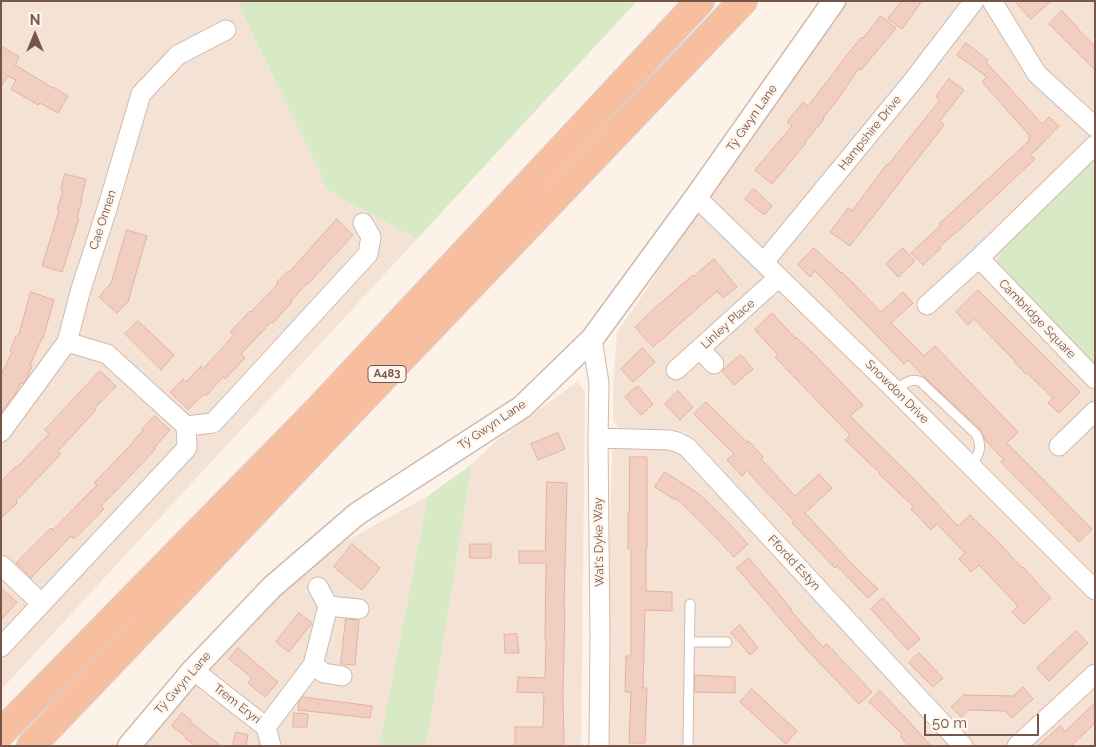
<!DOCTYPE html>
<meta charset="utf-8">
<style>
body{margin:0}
#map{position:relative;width:1096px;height:747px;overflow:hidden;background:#fcf2e7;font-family:Raleway,sans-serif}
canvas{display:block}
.frame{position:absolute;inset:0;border:2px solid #76564b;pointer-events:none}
.north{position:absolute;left:10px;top:10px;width:50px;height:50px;-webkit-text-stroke:4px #fff6ed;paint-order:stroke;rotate:0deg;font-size:14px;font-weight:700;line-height:20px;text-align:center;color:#76564b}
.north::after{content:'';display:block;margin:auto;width:18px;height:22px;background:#76564b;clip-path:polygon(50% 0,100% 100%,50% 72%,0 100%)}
.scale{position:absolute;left:924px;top:714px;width:115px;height:22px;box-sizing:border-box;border:2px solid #76564b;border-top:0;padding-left:6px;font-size:15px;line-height:18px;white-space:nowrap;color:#76564b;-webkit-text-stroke:4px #fff6ed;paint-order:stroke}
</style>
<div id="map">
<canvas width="1096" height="747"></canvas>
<div class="frame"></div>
<div class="north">N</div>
<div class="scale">50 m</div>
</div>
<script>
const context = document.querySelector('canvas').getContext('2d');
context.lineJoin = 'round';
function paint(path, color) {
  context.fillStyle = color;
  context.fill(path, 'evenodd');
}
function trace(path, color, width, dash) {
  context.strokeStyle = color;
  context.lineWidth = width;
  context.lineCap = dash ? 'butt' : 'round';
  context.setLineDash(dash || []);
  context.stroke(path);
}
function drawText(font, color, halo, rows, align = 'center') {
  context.font = font + ' Raleway,sans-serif';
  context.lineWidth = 4.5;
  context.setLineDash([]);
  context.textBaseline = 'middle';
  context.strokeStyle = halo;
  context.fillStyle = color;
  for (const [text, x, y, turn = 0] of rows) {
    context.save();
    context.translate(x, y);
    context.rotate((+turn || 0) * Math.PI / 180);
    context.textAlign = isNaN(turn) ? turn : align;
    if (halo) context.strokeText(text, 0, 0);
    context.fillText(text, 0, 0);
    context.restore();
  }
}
const residential = new Path2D(`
 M1 1H237L328 191 417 239 1 690Z
 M844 1H1095V746H974L693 438 684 432 675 431 619 429 613 420V390L617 332 642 296 723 172Z
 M577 382 585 391 581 746H425L472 464 497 440Z
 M617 448 662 449 676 451 686 457 952 746H606L612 450Z
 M428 496 379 746H122L315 558Z`);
const green = new Path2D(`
 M237 1H637L417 239 328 191Z
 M1095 160V366L999 267C997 256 1000 251 1007 243Z
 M472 464 426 746H379L428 496Z`);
const building = new Path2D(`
 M902 1H922L902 29 888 19Z
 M1015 1H1051L1031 19Z
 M1062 11 1078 28V29L1095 46V70L1049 24Z
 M881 16 896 28 861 70 859 68 838 99 823 118 824 119 805 142 806 143 772 184 755 170 792 126 787 122 803 102 808 106 833 74 846 56 862 37 863 38Z
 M966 43 988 60 986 62 1042 124 1049 117 1059 126 1031 155 1035 159 967 223 939 247 941 248 923 265 911 253 941 225 939 224 1030 140 1028 138 1030 136 982 82 987 77 957 55Z
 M1 46 19 57 15 65 53 88V87L68 96 58 113 40 103 38 105 11 89 16 80 8 76 1 86Z
 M949 79 964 90 940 121 944 125 850 246 830 232 848 208 852 211 887 164 888 165 940 100 936 97Z
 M65 174 86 179 81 200H82L77 217 79 218 62 272 42 266 59 211 57 210 63 191 61 190Z
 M754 189 772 206 764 215 745 199Z
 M337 219 353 235 308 284 307 283 291 301 292 302 273 323 271 322 241 354 245 358 225 379 223 377 206 396 204 394 188 410 170 392 183 379 186 382 201 366 203 369 234 335 230 332 250 311 251 312 278 284 277 282 288 271 289 272Z
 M127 230 147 236 139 263 128 302 117 313 99 297 111 283Z
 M814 248 841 273 842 272 881 312 903 292 913 303 891 323 924 356 935 346 1018 432 1007 443 1092 529 1079 542 1001 462 1004 460 985 440 980 429 924 377 908 360 904 364 815 271 810 277 798 265Z
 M903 248 915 261 898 277 886 264Z
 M714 259 737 287 723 298 717 291 653 347 635 327 656 307 693 275 694 276Z
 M978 290 1080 392 1059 413 1048 403 1053 398 1027 373 1026 374 1014 362 1015 361 974 319 968 325 956 312Z
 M31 292 54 300 43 338H42L30 365 32 366 26 380 22 384 21 383 15 394 1 413V375L12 352 10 351 16 336H18Z
 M772 313 795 338 796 337 814 354 863 405 850 416 916 481 958 526 970 515 1000 544 1022 568 1023 567 1051 598 1024 624 1012 612 1018 606 979 565 971 572 959 559 965 553 937 524 931 530 911 509 913 506 879 474 880 473 845 440 850 435 775 357 778 355 755 330Z
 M138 321 174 355 161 370 125 334Z
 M643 348 655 362 633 382 621 369Z
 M741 355 753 369 734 385 722 371Z
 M100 371 116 386 95 408 96 410 58 451 61 454 16 501 17 503 1 518V482L15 467 16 468 49 434 45 430Z
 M638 386 653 404 641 415 625 397Z
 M678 391 693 407 680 420 665 404Z
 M706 402 747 442 749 441 763 457 761 459 795 496 819 474 832 488 805 513 854 566 878 589 868 598 837 566 835 568 792 523 794 521 747 471 742 476 727 460 734 454 694 414Z
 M155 416 170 430 154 448 155 449 139 467 101 506 104 509 74 539 71 536 31 578 16 563 51 528 53 530 97 485 94 483 128 448 143 430 142 429Z
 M558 433 565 449 538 460 531 444Z
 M630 457H647V549H646V591L672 592V611L645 610 643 688H647L645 743H629L631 692H625L626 656H631V549H628V513H629Z
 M665 472 699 494 720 514 748 544 734 557 704 525 676 498 675 500 655 487Z
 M547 482 567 483 564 609H565L563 693 564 746H515V727H543L544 693 517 692 518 677 545 678 546 639H545L546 563H519V551H545Z
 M352 544 380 568 362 590 334 567Z
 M470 544H491V558H470Z
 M749 558 792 610 791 611 823 647 827 644 872 692 859 704 808 651 737 568Z
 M1 588 17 602 1 620Z
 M883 598 920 639 908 650 871 609Z
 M299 613 312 623 289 652 276 642Z
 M346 619 359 620 355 665 341 664Z
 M740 625 758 648 750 655 731 633Z
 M1076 631 1088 643 1049 681 1037 668Z
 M517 634 519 653H505L504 635Z
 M238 648 278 682 265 697 248 683 252 678 229 659Z
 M919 653 943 678 933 687 909 663Z
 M695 675 735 677V693L695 692Z
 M1023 687 1033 699 1012 718 1005 711 969 710 961 717 951 707 964 695 1013 696Z
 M752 689 797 731 786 744 740 702Z
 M880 691 903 715 931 746H909L900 736 902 734 869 702Z
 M303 697 372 706 370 718 298 710 299 702Z
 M1095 703V723L1071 746H1038L1060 726 1065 731Z
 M182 713 191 720 190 722 221 746H195L185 738 186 737 172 726Z
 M294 713 308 714 307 727H293Z
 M236 732 248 735 246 746H233Z`);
const service = new Path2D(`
 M895 390C904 384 911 377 921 382L976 434C983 446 979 455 971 466
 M689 642H727
 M688 746 690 604`);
const minor = new Path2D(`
 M992 1 1037 74 1095 127
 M696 197 895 390 1095 590
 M979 258 1095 379
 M764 262 912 82 974 1
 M927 305 979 258 1095 145
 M592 339 599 383 598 438 600 637 599 746
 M700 349 714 364
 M676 370 779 277
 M186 426 213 423 368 254 371 237 363 223
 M1 432 67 342 81 289 107 209 141 94 178 55 226 30
 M598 438 669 440 677 442 687 447 963 746
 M1059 446 1095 411
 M1 565 41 603
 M328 606 359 609
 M1 647 187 448 186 426 107 354 67 342
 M313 665 324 673 342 676
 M193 670 266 727 271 746
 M266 727 313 665 328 606 318 587
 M1017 746 1095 674`);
const tertiary = new Path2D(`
 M129 746 193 670 272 587 357 514 522 407 592 339 696 197 834 1`);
const trunk = new Path2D(`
 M1 733 318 410 700 1
 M31 746 743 1`);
const shields = [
 [387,374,38]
];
const shieldNames = [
 ["A483",387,374]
];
const streetNames = [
 ["Tŷ Gwyn Lane",752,118,-55],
 ["Hampshire Drive",870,133,-51],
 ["Cae Onnen",103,220,-72],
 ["Cambridge Square",1037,319,46],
 ["Linley Place",728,324,-42],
 ["Snowdon Drive",897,392,45],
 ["Tŷ Gwyn Lane",492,425,-34],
 ["Wat's Dyke Way",599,542,-91],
 ["Ffordd Estyn",794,563,47],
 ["Tŷ Gwyn Lane",183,683,-49],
 ["Trem Eryri",237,704,38]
];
paint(residential, '#f4e3d5');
paint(green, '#d8eac5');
paint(building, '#f1cebf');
trace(building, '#e4b29f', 1);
trace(service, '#d0baaf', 11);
trace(minor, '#d0baaf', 21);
trace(tertiary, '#d0baaf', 25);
trace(trunk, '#d9d0cd', 30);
trace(service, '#fff', 9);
trace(minor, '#fff', 19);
trace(tertiary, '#fff', 22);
trace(trunk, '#f8bea0', 28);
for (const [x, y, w] of shields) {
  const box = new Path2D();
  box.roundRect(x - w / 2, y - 8.5, w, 17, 4);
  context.fillStyle = '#fff6ed';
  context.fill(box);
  trace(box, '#76564b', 1);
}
drawText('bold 11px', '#76564b', null, shieldNames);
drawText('12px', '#76564b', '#fff6ed', streetNames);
</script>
